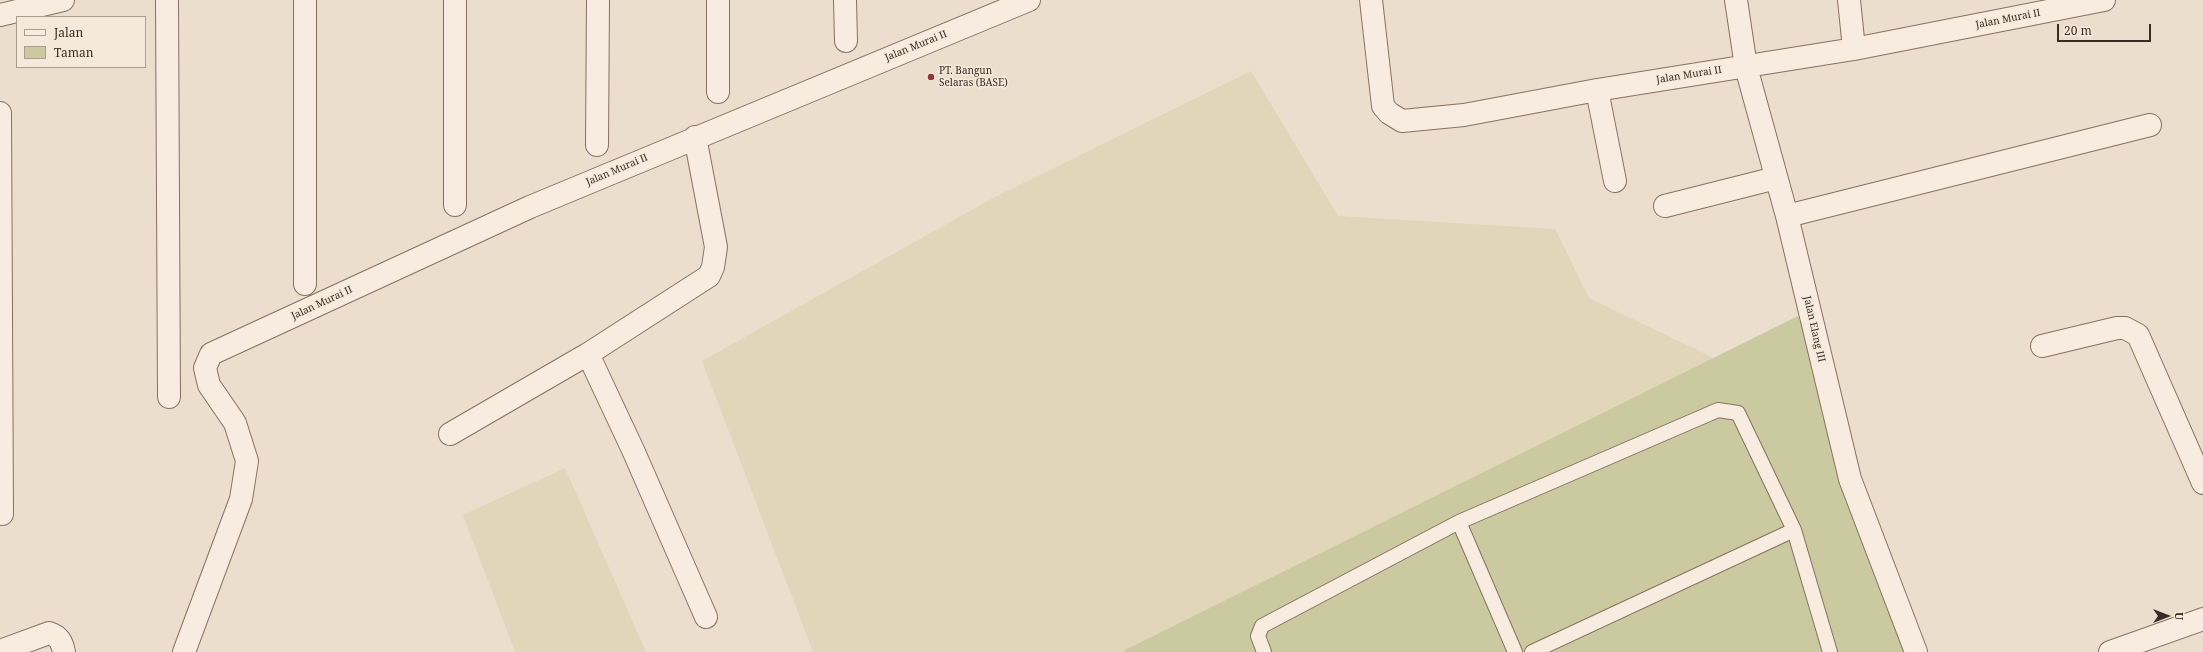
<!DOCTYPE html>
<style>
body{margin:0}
#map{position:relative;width:2203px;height:652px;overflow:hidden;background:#ecdecc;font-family:"Noto Serif",serif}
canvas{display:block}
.legend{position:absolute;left:16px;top:16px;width:130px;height:52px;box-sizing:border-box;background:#f4e9db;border:1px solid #aa9d91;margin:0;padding:5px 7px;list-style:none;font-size:12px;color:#3a2b23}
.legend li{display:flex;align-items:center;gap:8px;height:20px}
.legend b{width:20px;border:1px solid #aa9d91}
.north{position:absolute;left:2147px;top:596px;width:40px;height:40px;-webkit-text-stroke:3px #f4e9db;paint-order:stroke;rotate:90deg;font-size:11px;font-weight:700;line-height:16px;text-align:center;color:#3a2b23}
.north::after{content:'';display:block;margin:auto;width:14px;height:18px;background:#3a2b23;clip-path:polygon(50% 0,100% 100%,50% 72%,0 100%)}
.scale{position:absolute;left:2057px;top:24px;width:94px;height:18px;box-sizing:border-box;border:2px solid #3a2b23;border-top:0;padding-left:5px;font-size:12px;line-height:14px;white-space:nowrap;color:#3a2b23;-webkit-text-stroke:3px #f4e9db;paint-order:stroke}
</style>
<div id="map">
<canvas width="2203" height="652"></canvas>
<ul class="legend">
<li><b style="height:5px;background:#f7ecdf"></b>Jalan</li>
<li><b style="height:11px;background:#cac9a0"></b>Taman</li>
</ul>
<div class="north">U</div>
<div class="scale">20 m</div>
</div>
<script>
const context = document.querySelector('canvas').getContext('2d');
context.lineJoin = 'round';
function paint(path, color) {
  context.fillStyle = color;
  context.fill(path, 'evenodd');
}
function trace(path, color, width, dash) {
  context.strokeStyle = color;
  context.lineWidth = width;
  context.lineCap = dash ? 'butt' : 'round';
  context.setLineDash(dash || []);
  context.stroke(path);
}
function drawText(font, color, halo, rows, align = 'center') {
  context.font = font + ' "Noto Serif",serif';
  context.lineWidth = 3;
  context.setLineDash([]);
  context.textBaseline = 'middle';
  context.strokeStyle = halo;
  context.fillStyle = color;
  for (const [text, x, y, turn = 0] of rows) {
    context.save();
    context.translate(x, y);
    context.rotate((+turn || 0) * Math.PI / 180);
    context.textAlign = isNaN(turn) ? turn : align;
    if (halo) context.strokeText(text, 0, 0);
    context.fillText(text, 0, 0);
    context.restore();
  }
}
const farmland = new Path2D(`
 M1251 71 1338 216 1555 229 1589 298 1714 358 1125 650V652H813L702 361 993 198Z
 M565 468 646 652H515L463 515Z`);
const green = new Path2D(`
 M1798 316 1914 652H1125V650Z`);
const lane = new Path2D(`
 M1459 522 1515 652
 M1264 652 1258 636 1262 626 1459 522 1718 410 1738 413 1794 530 1830 652
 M1532 652 1794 530`);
const street = new Path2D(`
 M167 0 169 397
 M305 0V284
 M455 0V205
 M718 0V92
 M845 0 846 41
 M1371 0 1383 106 1389 113 1402 121 1464 115 1597 90 1854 49 2104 0
 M1736 0 1746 67 1787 216 1850 479 1916 652
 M1849 0 1854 49
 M0 15 63 0
 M1597 90 1615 181
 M0 113 2 514
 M597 145 598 0
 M1665 206 1776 178
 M1787 216 2150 125
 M2042 346 2117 328H2125L2138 335 2203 483
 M588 354 633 450 706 617
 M450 434 588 354 709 276 713 267 716 247 695 137
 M0 651 49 633C59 636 62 642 64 652
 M184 652 241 499 247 461 235 423 209 385 205 368 211 354 530 207 1029 0
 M2110 652 2203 619`);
const markers = [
 [931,77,4,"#923543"]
];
const streetNames = [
 ["Jalan Murai II",2008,19,-11],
 ["Jalan Murai II",916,46,-22],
 ["Jalan Murai II",1689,75,-9],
 ["Jalan Murai II",617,170,-23],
 ["Jalan Murai II",322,303,-25],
 ["Jalan Elang III",1814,329,77]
];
const poiNames = [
 ["PT. Bangun",939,71],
 ["Selaras (BASE)",939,83]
];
paint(farmland, '#e1d5ba');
paint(green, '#cac9a0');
trace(lane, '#887061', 16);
trace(street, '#887061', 24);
trace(lane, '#f7ecdf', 14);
trace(street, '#f7ecdf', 22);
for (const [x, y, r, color] of markers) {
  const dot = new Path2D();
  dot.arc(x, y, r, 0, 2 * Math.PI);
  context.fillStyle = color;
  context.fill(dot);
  trace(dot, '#f4e9db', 1.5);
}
drawText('10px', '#3a2b23', '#f4e9db', streetNames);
drawText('10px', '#3a2b23', '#f4e9db', poiNames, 'left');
</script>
